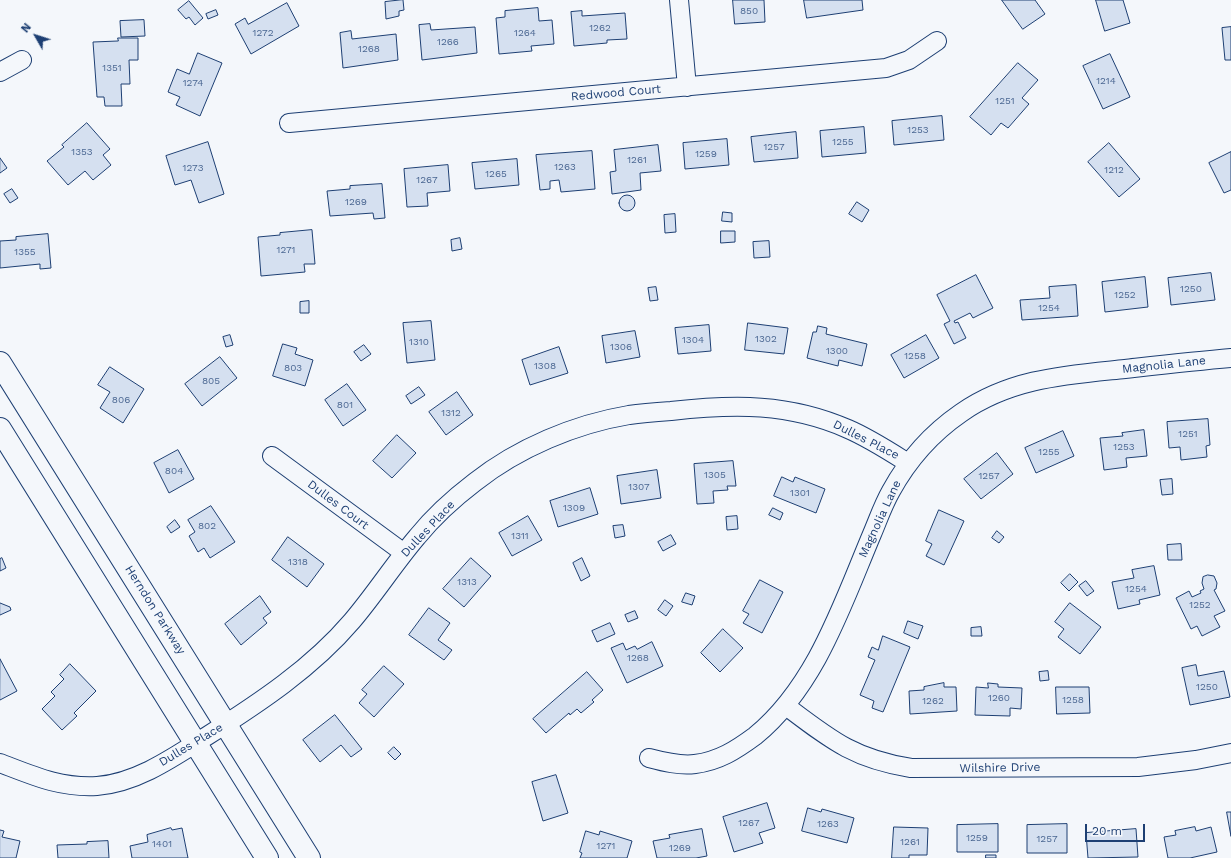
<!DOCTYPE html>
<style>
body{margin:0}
#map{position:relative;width:1231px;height:858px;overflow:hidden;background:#f4f7fb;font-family:"Work Sans",sans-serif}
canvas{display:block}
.north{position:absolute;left:16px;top:16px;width:40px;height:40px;-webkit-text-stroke:3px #f4f7fb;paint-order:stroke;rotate:309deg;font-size:11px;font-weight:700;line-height:16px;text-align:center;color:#1d3f73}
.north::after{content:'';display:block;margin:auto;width:14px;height:18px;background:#1d3f73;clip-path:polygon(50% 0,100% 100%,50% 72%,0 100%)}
.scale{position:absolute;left:1085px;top:824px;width:60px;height:18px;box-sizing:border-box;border:2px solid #1d3f73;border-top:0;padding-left:5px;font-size:12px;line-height:14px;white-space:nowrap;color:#1d3f73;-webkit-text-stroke:3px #f4f7fb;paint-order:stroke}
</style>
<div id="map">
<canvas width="1231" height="858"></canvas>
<div class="north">N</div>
<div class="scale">20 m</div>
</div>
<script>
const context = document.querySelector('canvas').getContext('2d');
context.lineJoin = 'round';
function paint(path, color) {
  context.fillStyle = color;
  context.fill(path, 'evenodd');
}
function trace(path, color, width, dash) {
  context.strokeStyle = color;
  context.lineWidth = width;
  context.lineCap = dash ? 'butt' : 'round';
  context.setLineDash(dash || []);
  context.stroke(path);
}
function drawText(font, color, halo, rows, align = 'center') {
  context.font = font + ' "Work Sans",sans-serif';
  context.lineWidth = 3;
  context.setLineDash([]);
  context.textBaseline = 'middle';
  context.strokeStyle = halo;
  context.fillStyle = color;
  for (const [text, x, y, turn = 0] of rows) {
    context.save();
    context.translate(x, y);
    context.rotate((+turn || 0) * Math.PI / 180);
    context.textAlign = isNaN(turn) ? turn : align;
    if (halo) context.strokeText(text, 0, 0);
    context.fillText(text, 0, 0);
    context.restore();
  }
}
const building = new Path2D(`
 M403 0 404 10 399 11V16L386 19 385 2Z
 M733 0H764L765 22 735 24Z
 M804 0H862L863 10 807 18Z
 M1002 0H1035L1045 14 1023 29Z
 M1096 0H1123L1130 23 1105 31Z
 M189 1 203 18 195 25 189 17 186 19 178 10Z
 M287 3 299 26 251 54 235 24 245 18 248 24Z
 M538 8 539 21 552 20 554 44 531 46 532 51 499 54 496 18 505 17V11Z
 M216 10 218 15 208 19 206 14Z
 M582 11V16L625 13 627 39 607 40V43L574 46 571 12Z
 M144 20 145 36 121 37 120 21Z
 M430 24 431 30 475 27 477 53 422 60 419 25Z
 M1231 27V60H1225L1222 28Z
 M351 31 352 39 396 34 398 60 343 68 340 33Z
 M118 38H138V60H129L130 84H121L122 106H105L104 97H97L93 42 118 41Z
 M198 53 222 63 200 116 176 105 180 97 168 92 177 69 189 74Z
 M1110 54 1130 97 1103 109 1083 66Z
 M1018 63 1038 80 1022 98 1029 104 1008 128 1001 123 991 135 970 117Z
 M942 116 944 140 894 145 892 121Z
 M87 123 110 149 103 155 111 165 93 180 85 171 68 185 47 161 64 147 62 145Z
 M864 127 866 153 822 157 820 131Z
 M796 132 798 158 754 162 751 137Z
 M727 139 729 165 685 169 683 143Z
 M208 142 224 194 199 203 191 180 175 185 166 156Z
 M1109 143 1140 179 1119 197 1088 162Z
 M658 145 661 171 640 173 641 190 612 194 610 172 616 171 614 150Z
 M592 151 595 189 561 192 559 180 550 181V189L540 190 536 155Z
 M1231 152V190L1224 193 1209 163Z
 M0 158 7 168 0 173Z
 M517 159 519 185 475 189 472 163Z
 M448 165 450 191 427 193 428 206 407 207 404 169Z
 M382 184 385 218 374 219 373 213 330 216 327 191 350 189V186Z
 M12 189 18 198 10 203 4 194Z
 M619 203a8 8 0 1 1 16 0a8 8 0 1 1-16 0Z
 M857 202 869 210 862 222 849 214Z
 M723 212 732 213V222L722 221Z
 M675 214 676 232 665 233 664 215Z
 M312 230 315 264H304L305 272 261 276 258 237 280 235V233Z
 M721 231H735V242L721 243Z
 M48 234 51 268 40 269V264L0 268V241L16 240V237Z
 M460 238 462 249 452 251 451 240Z
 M769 241 770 257 754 258 753 242Z
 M1211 273 1215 300 1171 305 1168 278Z
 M976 275 993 308 973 318 970 313 954 321 955 323 958 322 966 338 954 344 944 324 950 321 937 295Z
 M1145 277 1148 307 1105 312 1102 282Z
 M1076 285 1078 316 1022 320 1020 300 1050 298 1049 287Z
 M656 287 658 300 650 301 648 288Z
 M309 301V313H300V302Z
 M431 321 435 360 407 363 403 323Z
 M748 323 788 328 784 354 745 350Z
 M709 325 711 351 678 354 675 328Z
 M818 326 827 328 826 334 867 344 862 366 839 360 838 366 807 358 813 332H816Z
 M635 331 640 357 606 363 602 336Z
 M230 335 233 345 226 347 223 337Z
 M926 335 939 358 904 378 891 355Z
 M283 344 297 348 295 354 313 360 305 386 273 376Z
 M364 345 371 354 361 361 354 352Z
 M559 347 568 373 530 385 522 360Z
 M220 357 237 378 202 406 185 384Z
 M110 367 144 389 123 423 100 408 110 392 98 385Z
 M347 384 366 410 343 426 325 400Z
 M419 387 425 395 411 404 406 396Z
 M457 392 473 415 446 435 429 412Z
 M1208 419 1210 445 1206 446 1207 457 1181 460 1180 447 1169 448 1167 422Z
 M1144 430 1147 456 1126 458 1127 467 1104 470 1100 438 1123 436 1122 433Z
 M1063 431 1074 456 1036 473 1025 448Z
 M397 435 416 453 392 478 373 461Z
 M178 450 194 479 169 493 154 463Z
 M997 453 1013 474 981 499 964 479Z
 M733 461 736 486H727L728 490 713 491 714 503 697 504 694 464Z
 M657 470 661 498 621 504 617 476Z
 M782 477 793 482 795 477 825 489 816 513 774 496Z
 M1172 479 1173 494 1162 495 1160 480Z
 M590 488 598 514 558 527 550 501Z
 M211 506 235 542 210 558 204 548 198 552 189 536 195 532 188 520Z
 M773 508 783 513 780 520 769 515Z
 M939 510 964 521 944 565 926 556 932 544 926 541Z
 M528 516 542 540 512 556 499 533Z
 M737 516 738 529 727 530 726 517Z
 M175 520 180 527 171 533 167 527Z
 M623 525 625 536 615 538 613 526Z
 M997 531 1004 537 999 543 992 538Z
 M671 535 676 544 663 551 658 542Z
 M288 537 324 564 307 587 272 560Z
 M1181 544 1182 560H1168L1167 545Z
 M2 558 6 568 0 571V559Z
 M471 558 491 576 464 607 443 589Z
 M582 558 590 576 581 581 573 563Z
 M1154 566 1160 595 1139 600 1140 604 1118 609 1112 582 1134 578 1132 570Z
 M1070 574 1078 582 1069 591 1061 583Z
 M1208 575 1214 576 1217 583 1216 589 1214 590 1225 611 1214 616 1220 627 1202 636 1197 626 1191 629 1176 598 1189 591 1192 597 1201 593 1200 591 1204 589 1202 583 1203 577Z
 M760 580 783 592 762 633 743 623 749 614 743 611Z
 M1086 581 1094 591 1087 596 1079 586Z
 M686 593 695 596 692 605 682 602Z
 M260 596 271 612 263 618 267 623 241 645 225 624Z
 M665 600 673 606 666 616 658 610Z
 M0 603 10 607 11 610 0 615Z
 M1070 603 1101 627 1080 654 1058 637 1064 629 1055 622Z
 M429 608 450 623 438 640 452 650 444 660 409 635Z
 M635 611 638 618 628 622 625 615Z
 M908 621 923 626 918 639 904 633Z
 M610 623 615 634 597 642 592 631Z
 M981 627 982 636H971V628Z
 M723 629 743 648 720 672 701 653Z
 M883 636 910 647 883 712 872 708 874 701 860 695 875 660 868 657 872 647 878 650Z
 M652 642 663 666 627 683 611 648 623 643 626 650 635 646 637 649Z
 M0 659 17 691 0 700Z
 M70 664 96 691 74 713 77 716 62 730 42 709 55 696 51 692 64 679 60 675Z
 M1196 665 1198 676 1224 671 1230 697 1190 705 1182 668Z
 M384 666 404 684 374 717 359 703 367 694 362 690Z
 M1048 671 1049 680 1040 681 1039 672Z
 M587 672 603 690 592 700 594 702 581 713 577 709 570 715 569 713 546 733 533 719Z
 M944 683V687H956L957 711 910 714 909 691 924 690V687Z
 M988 683 998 684V687L1022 688 1021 709 1010 708V716L975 715 976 687 988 688Z
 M1056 687H1089L1090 713 1057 714Z
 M335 715 362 749 351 757 341 745 320 762 303 740Z
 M394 747 401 754 395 760 388 753Z
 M556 775 568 813 543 821 532 782Z
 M767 803 775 828 759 833 763 843 734 852 723 817Z
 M808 808 821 812 822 809 854 818 847 843 802 831Z
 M1227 812H1231V836Z
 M998 824V852H957V825Z
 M1067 824V853H1027V825Z
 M894 827 928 828 927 855H909V858H892Z
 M1195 827 1196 831 1211 827 1217 852 1190 858H1168L1164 837 1176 835 1175 831Z
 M171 828 172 830 182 828 188 858H132L130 846 148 842 147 835Z
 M702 829 707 856 696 858H657L653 841 670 838 669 835Z
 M1136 829 1138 857 1088 858 1086 833Z
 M0 830 4 831 2 837 20 841 16 858H0Z
 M586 831 599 835 600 831 632 841 627 858H580L582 853 580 852Z
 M108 841 109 858H58L57 845 87 844V842Z
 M986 855H996V858H986Z`);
const minor = new Path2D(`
 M679 0 687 87
 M0 72 22 60
 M289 123 886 68 909 60 937 41
 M272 456 404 553
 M786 706C831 740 854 759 911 768L1138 767 1196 760 1231 753
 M649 758C664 762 680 766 695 764 719 761 736 750 755 736 816 686 842 605 872 534 878 520 883 505 891 491 908 460 932 433 961 413 1011 378 1067 375 1125 369 1161 365 1196 361 1231 358
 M0 763C34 776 60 788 97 786 137 783 174 757 207 736 259 703 312 668 352 621 375 594 394 564 417 537 434 516 454 498 475 482 518 448 575 424 629 415 643 413 657 412 671 411 734 404 789 403 848 429 869 438 889 451 908 463`);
const secondary = new Path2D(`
 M0 363 309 858
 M0 429 267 858`);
const numberNames = [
 ["850",749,11],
 ["1262",600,28],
 ["1272",263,33],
 ["1264",525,33],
 ["1266",448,42],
 ["1268",369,49],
 ["1351",112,68],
 ["1214",1106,81],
 ["1274",193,83],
 ["1251",1005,101],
 ["1253",918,130],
 ["1255",843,142],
 ["1257",774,147],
 ["1353",82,152],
 ["1259",706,154],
 ["1261",637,160],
 ["1263",565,167],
 ["1273",193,168],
 ["1212",1114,170],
 ["1265",496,174],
 ["1267",427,180],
 ["1269",356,202],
 ["1271",286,250],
 ["1355",25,252],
 ["1250",1191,289],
 ["1252",1125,295],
 ["1254",1049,308],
 ["1302",766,339],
 ["1304",693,340],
 ["1310",419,342],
 ["1306",621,347],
 ["1300",837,351],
 ["1258",915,356],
 ["1308",545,366],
 ["803",293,368],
 ["805",211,381],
 ["806",121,400],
 ["801",345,405],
 ["1312",451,413],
 ["1251",1188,434],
 ["1253",1124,447],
 ["1255",1049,452],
 ["804",174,471],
 ["1305",715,475],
 ["1257",989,476],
 ["1307",639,487],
 ["1301",800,493],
 ["1309",574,508],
 ["802",207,526],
 ["1311",520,536],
 ["1318",298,562],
 ["1313",467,582],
 ["1254",1136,589],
 ["1252",1200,605],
 ["1268",638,658],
 ["1250",1207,687],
 ["1260",999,698],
 ["1258",1073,700],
 ["1262",933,701],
 ["1267",749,823],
 ["1263",828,824],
 ["1259",977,838],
 ["1257",1047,839],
 ["1261",910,842],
 ["1401",162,844],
 ["1271",606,846],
 ["1269",680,848]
];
const streetNames = [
 ["Redwood Court",616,93,-5],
 ["Magnolia Lane",1164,365,-6],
 ["Dulles Place",866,440,27],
 ["Dulles Court",338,505,37],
 ["Magnolia Lane",880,519,-65],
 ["Dulles Place",428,529,-47],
 ["Herndon Parkway",155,610,58],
 ["Dulles Place",191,745,-31],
 ["Wilshire Drive",1000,768,-1]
];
paint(building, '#d5e0f0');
trace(building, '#1d3f73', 1);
trace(minor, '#1d3f73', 20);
trace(secondary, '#1d3f73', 24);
trace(minor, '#f4f7fb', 18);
trace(secondary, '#f4f7fb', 22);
drawText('10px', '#4b6792', null, numberNames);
drawText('12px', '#1d3f73', '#f4f7fb', streetNames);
</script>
